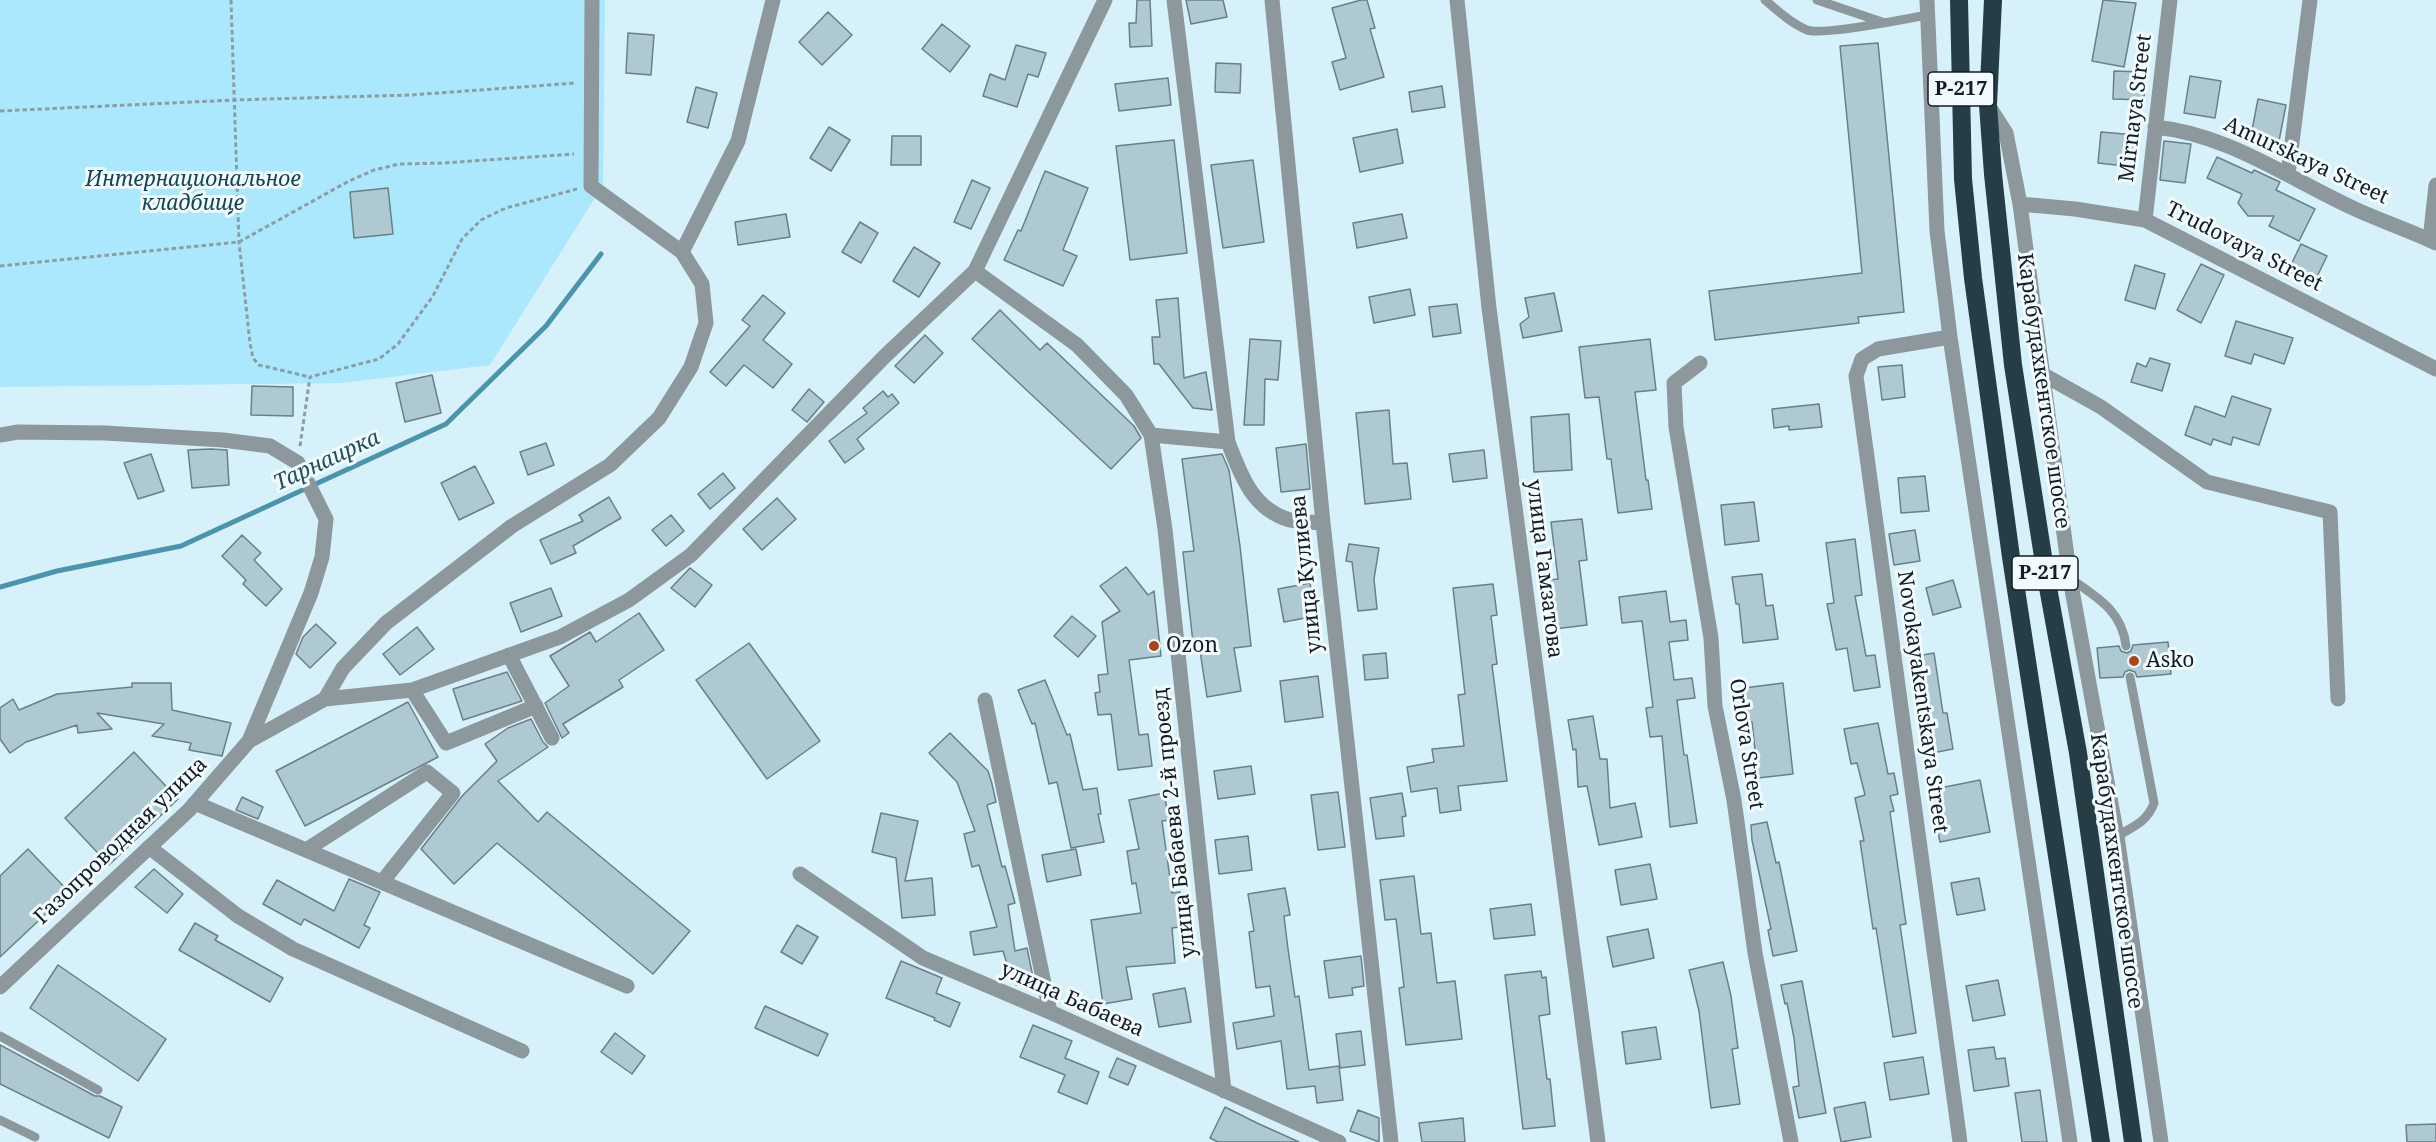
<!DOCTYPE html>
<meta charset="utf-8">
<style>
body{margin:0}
canvas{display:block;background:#d6f1fa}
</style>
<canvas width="2436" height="1142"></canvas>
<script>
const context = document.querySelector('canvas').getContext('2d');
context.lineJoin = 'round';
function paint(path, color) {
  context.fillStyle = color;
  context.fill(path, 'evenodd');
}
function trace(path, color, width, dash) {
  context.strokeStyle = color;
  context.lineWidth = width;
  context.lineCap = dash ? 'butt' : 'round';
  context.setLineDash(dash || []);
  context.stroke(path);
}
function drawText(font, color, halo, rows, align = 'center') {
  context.font = font + ' "Noto Serif",serif';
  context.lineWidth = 6;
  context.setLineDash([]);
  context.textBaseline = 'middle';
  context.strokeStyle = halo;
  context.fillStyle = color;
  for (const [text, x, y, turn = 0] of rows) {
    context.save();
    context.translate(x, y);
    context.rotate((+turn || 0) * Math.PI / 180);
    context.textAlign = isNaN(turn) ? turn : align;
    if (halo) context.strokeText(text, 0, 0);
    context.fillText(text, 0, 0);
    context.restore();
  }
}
const green = new Path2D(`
 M0 0H605L603 185 490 365 342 383 0 387Z`);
const stream = new Path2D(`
 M0 587 57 571 181 546 446 424 546 326 601 254`);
const building = new Path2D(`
 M1137 0H1150L1152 46 1130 47 1129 23H1136Z
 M1186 0H1223L1227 17 1191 24Z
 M1361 0H1367L1375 28 1370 29 1384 77 1340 90 1332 62 1346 58 1332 8Z
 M2103 0 2136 3 2124 67 2092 61Z
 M828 12 852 35 822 65 799 42Z
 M942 24 970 46 950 72 922 49Z
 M628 33 654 35 651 75 626 73Z
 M1878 43 1904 312 1858 317 1859 323 1715 340 1709 291 1862 273 1840 46Z
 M1016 45 1046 53 1038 77 1028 74 1017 107 983 96 990 74 1005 80Z
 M1216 63 1241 64 1240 93 1215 92Z
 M2114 71 2145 72 2144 100 2113 99Z
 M2190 76 2221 81 2215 118 2184 113Z
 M1168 78 1171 105 1119 111 1115 84Z
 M1442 86 1445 107 1412 112 1409 92Z
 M696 87 717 93 708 128 687 122Z
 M2258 99 2286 105 2279 141 2251 135Z
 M829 127 850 140 831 171 810 158Z
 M1397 129 1403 163 1360 172 1353 138Z
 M2101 132 2136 135 2133 167 2098 163Z
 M892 136H921V165H891Z
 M1174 140 1187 253 1130 260 1116 146Z
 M2164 141 2191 144 2185 183 2160 180Z
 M2217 157 2252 173 2254 170 2280 182 2276 190 2315 209 2299 241 2269 226 2274 216H2248L2238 203 2242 194 2207 178Z
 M1253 160 1264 242 1223 248 1211 165Z
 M1045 171 1088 188 1063 250 1077 256 1063 286 1004 260 1018 230 1021 231Z
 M972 180 990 188 971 229 954 222Z
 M388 188 393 234 354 238 350 192Z
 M786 214 790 237 738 245 735 222Z
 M1402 214 1407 238 1357 248 1353 223Z
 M860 222 878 233 861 263 842 252Z
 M2301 244 2327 256 2314 283 2288 271Z
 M914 247 940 263 919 297 893 281Z
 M2201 264 2224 275 2201 323 2177 310Z
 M2135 265 2165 274 2155 309 2125 300Z
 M1410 289 1415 315 1374 323 1369 297Z
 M1554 293 1562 331 1523 338 1520 324 1529 317 1525 298Z
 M763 295 785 313 763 340 792 364 773 388 744 365 726 386 710 372 750 326 742 320Z
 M1178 298 1184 378 1206 372 1212 410 1193 408 1159 364H1154L1152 337H1160L1156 300Z
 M1457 304 1461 333 1433 337 1429 307Z
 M1000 310 1040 350 1047 343 1134 426 1141 438 1111 469 972 339Z
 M2236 321 2293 338 2284 364 2254 354 2251 364 2225 356Z
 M925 335 943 353 914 383 895 366Z
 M1250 339 1281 341 1278 380 1265 379 1264 425H1244Z
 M1650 339 1656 390 1635 392 1646 480H1648L1652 509 1618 513 1611 459H1607L1599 397 1585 398 1579 347Z
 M2150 358 2170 364 2162 391 2131 382 2137 363 2146 367Z
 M1902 365 1905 397 1882 400 1878 367Z
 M432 375 441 413 405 422 396 383Z
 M252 386 293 387V416L251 415Z
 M809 389 824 402 807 422 792 410Z
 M883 391 888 397 892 394 899 403 857 439 864 449 845 463 829 441 867 413 863 408Z
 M2232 396 2271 409 2259 445 2233 437 2231 445 2213 439 2211 445 2185 435 2195 406 2225 417Z
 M1819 404 1822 427 1789 430V426L1774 428 1772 409Z
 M1389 410 1393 464 1407 463 1411 499 1365 504 1356 413Z
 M1569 414 1572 470 1534 472 1531 417Z
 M546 443 554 465 528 475 520 452Z
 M1306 444 1310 489 1281 492 1276 448Z
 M211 449 227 450 229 485 192 488 188 450Z
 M1484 450 1487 478 1453 482 1449 454Z
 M151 454 164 491 138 499 124 463Z
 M1222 454 1229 470 1240 546 1251 646 1234 648 1241 691 1207 697 1200 651 1194 652 1183 552 1194 551 1182 459Z
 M475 466 494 503 459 520 441 483Z
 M723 473 735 488 710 509 698 494Z
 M1925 476 1929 511 1901 513 1898 478Z
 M609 497 621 518 573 546 576 553 551 564 540 540 583 521 579 515Z
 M777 498 796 519 762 550 743 529Z
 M1754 502 1759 541 1725 545 1721 505Z
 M671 515 684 531 666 546 652 530Z
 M1582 519 1587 560 1579 561 1587 625 1554 629 1548 580 1558 579 1551 522Z
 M1915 530 1920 561 1894 565 1889 534Z
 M242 535 261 553 254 560 282 589 266 606 243 584 246 580 222 556Z
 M1855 539 1862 595 1855 596 1866 656 1875 655 1880 687 1854 691 1847 648 1836 650 1827 604 1834 603 1826 543Z
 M1349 544 1379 548 1374 579 1377 609 1358 611 1352 562 1346 561Z
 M1126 567 1148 595 1154 591 1161 656 1129 660 1139 735 1148 734 1152 766 1118 770 1111 714 1098 715 1095 693 1100 692 1098 675 1108 674 1102 622 1120 611 1100 586Z
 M690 568 712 585 695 607 671 588Z
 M1762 574 1766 606 1773 605 1778 639 1743 643 1739 604H1736L1732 577Z
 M1953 580 1961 607 1933 615 1926 588Z
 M1310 583 1316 616 1284 622 1278 589Z
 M1493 584 1497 615 1491 616 1497 664 1492 665 1507 781 1458 786 1461 810 1440 813 1437 788 1411 792 1407 767 1434 762 1432 749 1464 746 1458 695 1465 694 1453 588Z
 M551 588 562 616 521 632 510 603Z
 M1666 591 1670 622 1686 620 1688 640 1669 642 1674 680 1692 678 1695 698 1677 700 1684 755H1687L1697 823 1670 827 1662 736 1650 737 1646 708 1653 707 1642 621 1622 623 1619 597Z
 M639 613 664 650 619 680 623 687 563 724 569 733 562 738 545 703 569 686 550 656 590 632 596 642Z
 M1072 616 1096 636 1078 657 1054 636Z
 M316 624 336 643 310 668 296 654 303 637Z
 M417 627 434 649 400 675 383 654Z
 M2168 642 2171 674 2137 677 2135 672 2129 670 2125 672 2123 677 2100 678 2097 648 2119 646 2121 651 2127 653 2131 651 2133 645Z
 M749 643 820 741 767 779 696 680Z
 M1386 653 1388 678 1365 680 1363 655Z
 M1934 653 1943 713H1947L1953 749 1932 753 1922 700 1917 701 1911 657Z
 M507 672 522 701 463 720 453 689Z
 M1318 676 1323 717 1285 722 1280 681Z
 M1045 680 1067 735 1070 734 1083 790 1097 788 1101 814H1098L1104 842 1071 848 1057 782 1049 784 1035 723 1032 724 1018 690Z
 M132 683H171L172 710 231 723 222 756 189 750 191 743 152 736 164 724 97 713 112 729 78 733 77 725 26 742 10 753 0 739V708L13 699 19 710 57 694 132 687Z
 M1783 683 1793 774 1758 778 1752 722H1748L1744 688Z
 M408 702 438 757 305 826 276 771Z
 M1593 716 1600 759H1607L1610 808 1635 803 1642 837 1599 845 1587 786 1578 787 1576 749 1573 750 1568 720Z
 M531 719 543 742 548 747 498 781 538 822 547 812 690 931 653 974 497 843 454 884 421 849 463 795 497 761 485 744 508 728Z
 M1878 723 1888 774 1894 773 1898 794 1890 796 1894 811 1890 812 1906 924 1900 925 1916 1033 1893 1037 1876 928 1873 929 1860 841H1864L1855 798 1865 795 1857 763 1851 764 1844 729Z
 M950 733 988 771 992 784 996 802 987 805 1002 867 1005 866 1015 903 1008 905 1015 951 1027 948 1034 982 1016 985 1012 966 1008 967 1003 951 974 955 970 932 997 927 979 865 972 867 964 834 975 831 957 782 929 753Z
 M134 752 178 799 109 865 65 818Z
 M1251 766 1255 794 1218 799 1214 771Z
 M1980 780 1990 832 1940 842 1930 790Z
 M1338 792 1345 847 1318 850 1311 795Z
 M1164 793 1169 820 1162 821 1172 893 1180 892 1186 926 1172 928 1175 963 1126 967 1132 999 1103 1004 1091 920 1141 913 1136 883 1132 884 1127 851 1139 849 1129 800Z
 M1402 793 1406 816 1402 817 1404 836 1376 839 1370 798Z
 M242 797 263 807 258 819 236 810Z
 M881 813 918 821 905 881 932 878 935 915 902 918 896 858 872 852Z
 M1767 822 1776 863 1779 862 1797 951 1773 956 1768 930 1771 929 1752 840 1751 825Z
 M1248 836 1252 870 1219 874 1215 840Z
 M28 849 69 892 0 957V876Z
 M1076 849 1081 875 1047 882 1042 855Z
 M1650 864 1657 899 1621 905 1615 870Z
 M154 869 183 894 167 913 135 887Z
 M1414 876 1421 934 1431 933 1437 983 1455 981 1462 1039 1406 1045 1399 988 1404 987 1396 919 1385 920 1380 880Z
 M1979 878 1985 910 1957 915 1951 883Z
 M349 879 380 892 364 925 370 928 359 948 304 919 301 925 263 904 277 880 334 911Z
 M1285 888 1290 915 1284 916 1288 949 1295 997 1299 996 1309 1070 1339 1066 1343 1100 1317 1103 1315 1086 1287 1089 1281 1041 1237 1049 1233 1023 1274 1016 1270 986 1256 988 1249 932 1254 931 1248 894Z
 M1531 904 1535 935 1494 939 1490 909Z
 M195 923 218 936 215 940 283 978 270 1002 179 950Z
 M797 925 818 937 802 964 781 952Z
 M1648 929 1654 958 1613 967 1607 937Z
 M1361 956 1364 986 1352 988 1353 995 1329 998 1324 961Z
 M901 961 942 978 936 993 960 1003 950 1027 934 1020 935 1018 886 998Z
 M1723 962 1731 996 1738 1048 1732 1049 1740 1104 1711 1108 1699 1011 1689 970Z
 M58 965 166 1039 138 1081 30 1008Z
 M1541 971 1542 978 1546 977 1550 1014 1539 1016 1547 1079H1550L1555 1126 1523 1129 1505 975Z
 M1998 980 2005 1015 1973 1021 1966 986Z
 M1802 981 1826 1113 1799 1118 1793 1087 1799 1086 1794 1038 1787 1003 1785 1004 1781 985Z
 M1185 988 1191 1022 1159 1027 1153 994Z
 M765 1006 828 1034 818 1056 755 1028Z
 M1033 1025 1072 1041 1065 1058 1099 1072 1087 1104 1058 1092 1065 1075 1020 1057Z
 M1656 1027 1661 1059 1626 1064 1622 1032Z
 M1361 1031 1365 1065 1340 1068 1336 1034Z
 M615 1033 645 1056 632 1074 601 1052Z
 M0 1045 95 1096H100L122 1107 109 1138 0 1084Z
 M1994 1047 1996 1059 2005 1058 2009 1086 1974 1091 1968 1050Z
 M1923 1057 1929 1094 1890 1100 1884 1063Z
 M1117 1058 1136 1066 1128 1085 1109 1077Z
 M2040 1090 2047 1142H2022L2015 1093Z
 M1865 1102 1871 1137 1841 1142 1834 1108Z
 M1225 1107 1257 1123 1299 1142H1218L1210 1138Z
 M1358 1110 1379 1118V1142L1350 1131Z
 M1463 1118 1465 1142H1422L1419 1123Z
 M2436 1124V1142H2407L2406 1125Z`);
const path = new Path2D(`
 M231 0 239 242 250 343 253 358 259 365 310 377
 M0 111 234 100 411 95 576 83
 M0 266 239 242 349 181 374 170 399 164 444 163 574 154
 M300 446 310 377 379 359 398 344 433 296 462 239 481 220 506 208 577 189`);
const lane = new Path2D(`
 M1765 0C1778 11 1791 23 1807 30 1822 36 1906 19 1927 15
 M1817 0 1882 22
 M2071 579C2098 598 2122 611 2126 646
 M2117 836C2133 827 2148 821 2154 803L2130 677
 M0 1036 98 1090
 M0 1120 35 1137`);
const street = new Path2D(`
 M1174 0 1228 442C1241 475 1252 509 1290 520 1300 522 1312 522 1323 523
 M1272 0 1323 523 1391 1142
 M1457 0 1489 308 1598 1142
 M1927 0 1937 231 1950 337 2070 1142
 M1988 105 2006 133 2020 204 2070 579 2117 836 2161 1142
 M2155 127C2228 134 2289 179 2355 209 2381 221 2409 230 2436 243
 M2288 174 2310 0
 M2020 204 2075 209 2145 220 2436 369
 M2145 220 2170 0
 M2430 240 2436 185
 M682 252 738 141 773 0
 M975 271 1077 345 1126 395 1151 435 1165 529 1224 1091
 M1950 337 1878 349 1862 359 1856 376 1960 1142
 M1700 363 1674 383 1676 427 1711 638 1715 706 1734 800 1755 953 1791 1142
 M2044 375 2101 407 2207 482 2330 512 2338 699
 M0 435 18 432 105 433 223 440 270 446 298 463 326 519 322 557 311 593 249 741 189 810 0 987
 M1151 435 1228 442
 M509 655 552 738
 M412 690 446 743 536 706
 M325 699 343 668 386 623 512 526 610 465 659 418 691 367 706 323 702 284 682 252 591 186 592 0
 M985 700 1050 1012
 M249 741 325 699 412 690 560 637 629 600 691 555 885 356 975 271 1105 0
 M195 803 627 986
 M149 847 238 916 293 949 522 1051
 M306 850 427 772 453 793 382 882
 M800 874 923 958 1050 1012 1339 1142`);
const highway = new Path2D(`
 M1959 0 1963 179 1973 278 2011 557 2101 1142
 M1993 0 1988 105 1993 174 2013 365 2047 582 2078 753 2133 1142`);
const markers = [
 [1154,646,6,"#aa441a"],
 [2134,661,6,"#aa441a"]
];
const shields = [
 [1961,89,66],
 [2045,573,66]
];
const shieldNames = [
 ["Р-217",1961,89],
 ["Р-217",2045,573]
];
const streetNames = [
 ["Mirnaya Street",2136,108,-83],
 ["Amurskaya Street",2306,161,25],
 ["Trudovaya Street",2244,247,27],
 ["Карабудахкентское шоссе",2043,391,82],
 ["улица Гамзатова",1544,569,83],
 ["улица Кулиева",1307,574,-96],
 ["Novokayakentskaya Street",1922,702,82],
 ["Orlova Street",1746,744,81],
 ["улица Бабаева 2-й проезд",1175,823,-96],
 ["Газопроводная улица",121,841,-44],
 ["Карабудахкентское шоссе",2116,871,82],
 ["улица Бабаева",1072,1000,24]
];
const parkNames = [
 ["Интернациональное",193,180],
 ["кладбище",193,204]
];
const poiNames = [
 ["Ozon",1166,646],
 ["Asko",2146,661]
];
const waterNames = [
 ["Тарнаирка",327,461,-25]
];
paint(green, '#abe8fd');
trace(stream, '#4b95ac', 5);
paint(building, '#afc9d2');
trace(building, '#688088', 1.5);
trace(path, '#8a9ea4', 3, [4.5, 3]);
trace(lane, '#8d989c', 9);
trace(street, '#8d989c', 15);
trace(highway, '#273d45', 18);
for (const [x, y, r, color] of markers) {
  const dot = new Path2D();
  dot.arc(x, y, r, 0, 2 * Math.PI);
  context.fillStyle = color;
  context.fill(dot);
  trace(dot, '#f1fbff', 2);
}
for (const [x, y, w] of shields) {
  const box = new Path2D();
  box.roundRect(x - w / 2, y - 17, w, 34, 4.5);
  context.fillStyle = '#f1fbff';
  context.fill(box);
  trace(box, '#141d20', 1.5);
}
drawText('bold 20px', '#141d20', null, shieldNames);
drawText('21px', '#141d20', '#f1fbff', streetNames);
drawText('italic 21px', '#164451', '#f1fbff', parkNames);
drawText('21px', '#141d20', '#f1fbff', poiNames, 'left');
drawText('italic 22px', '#23505d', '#f1fbff', waterNames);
</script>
